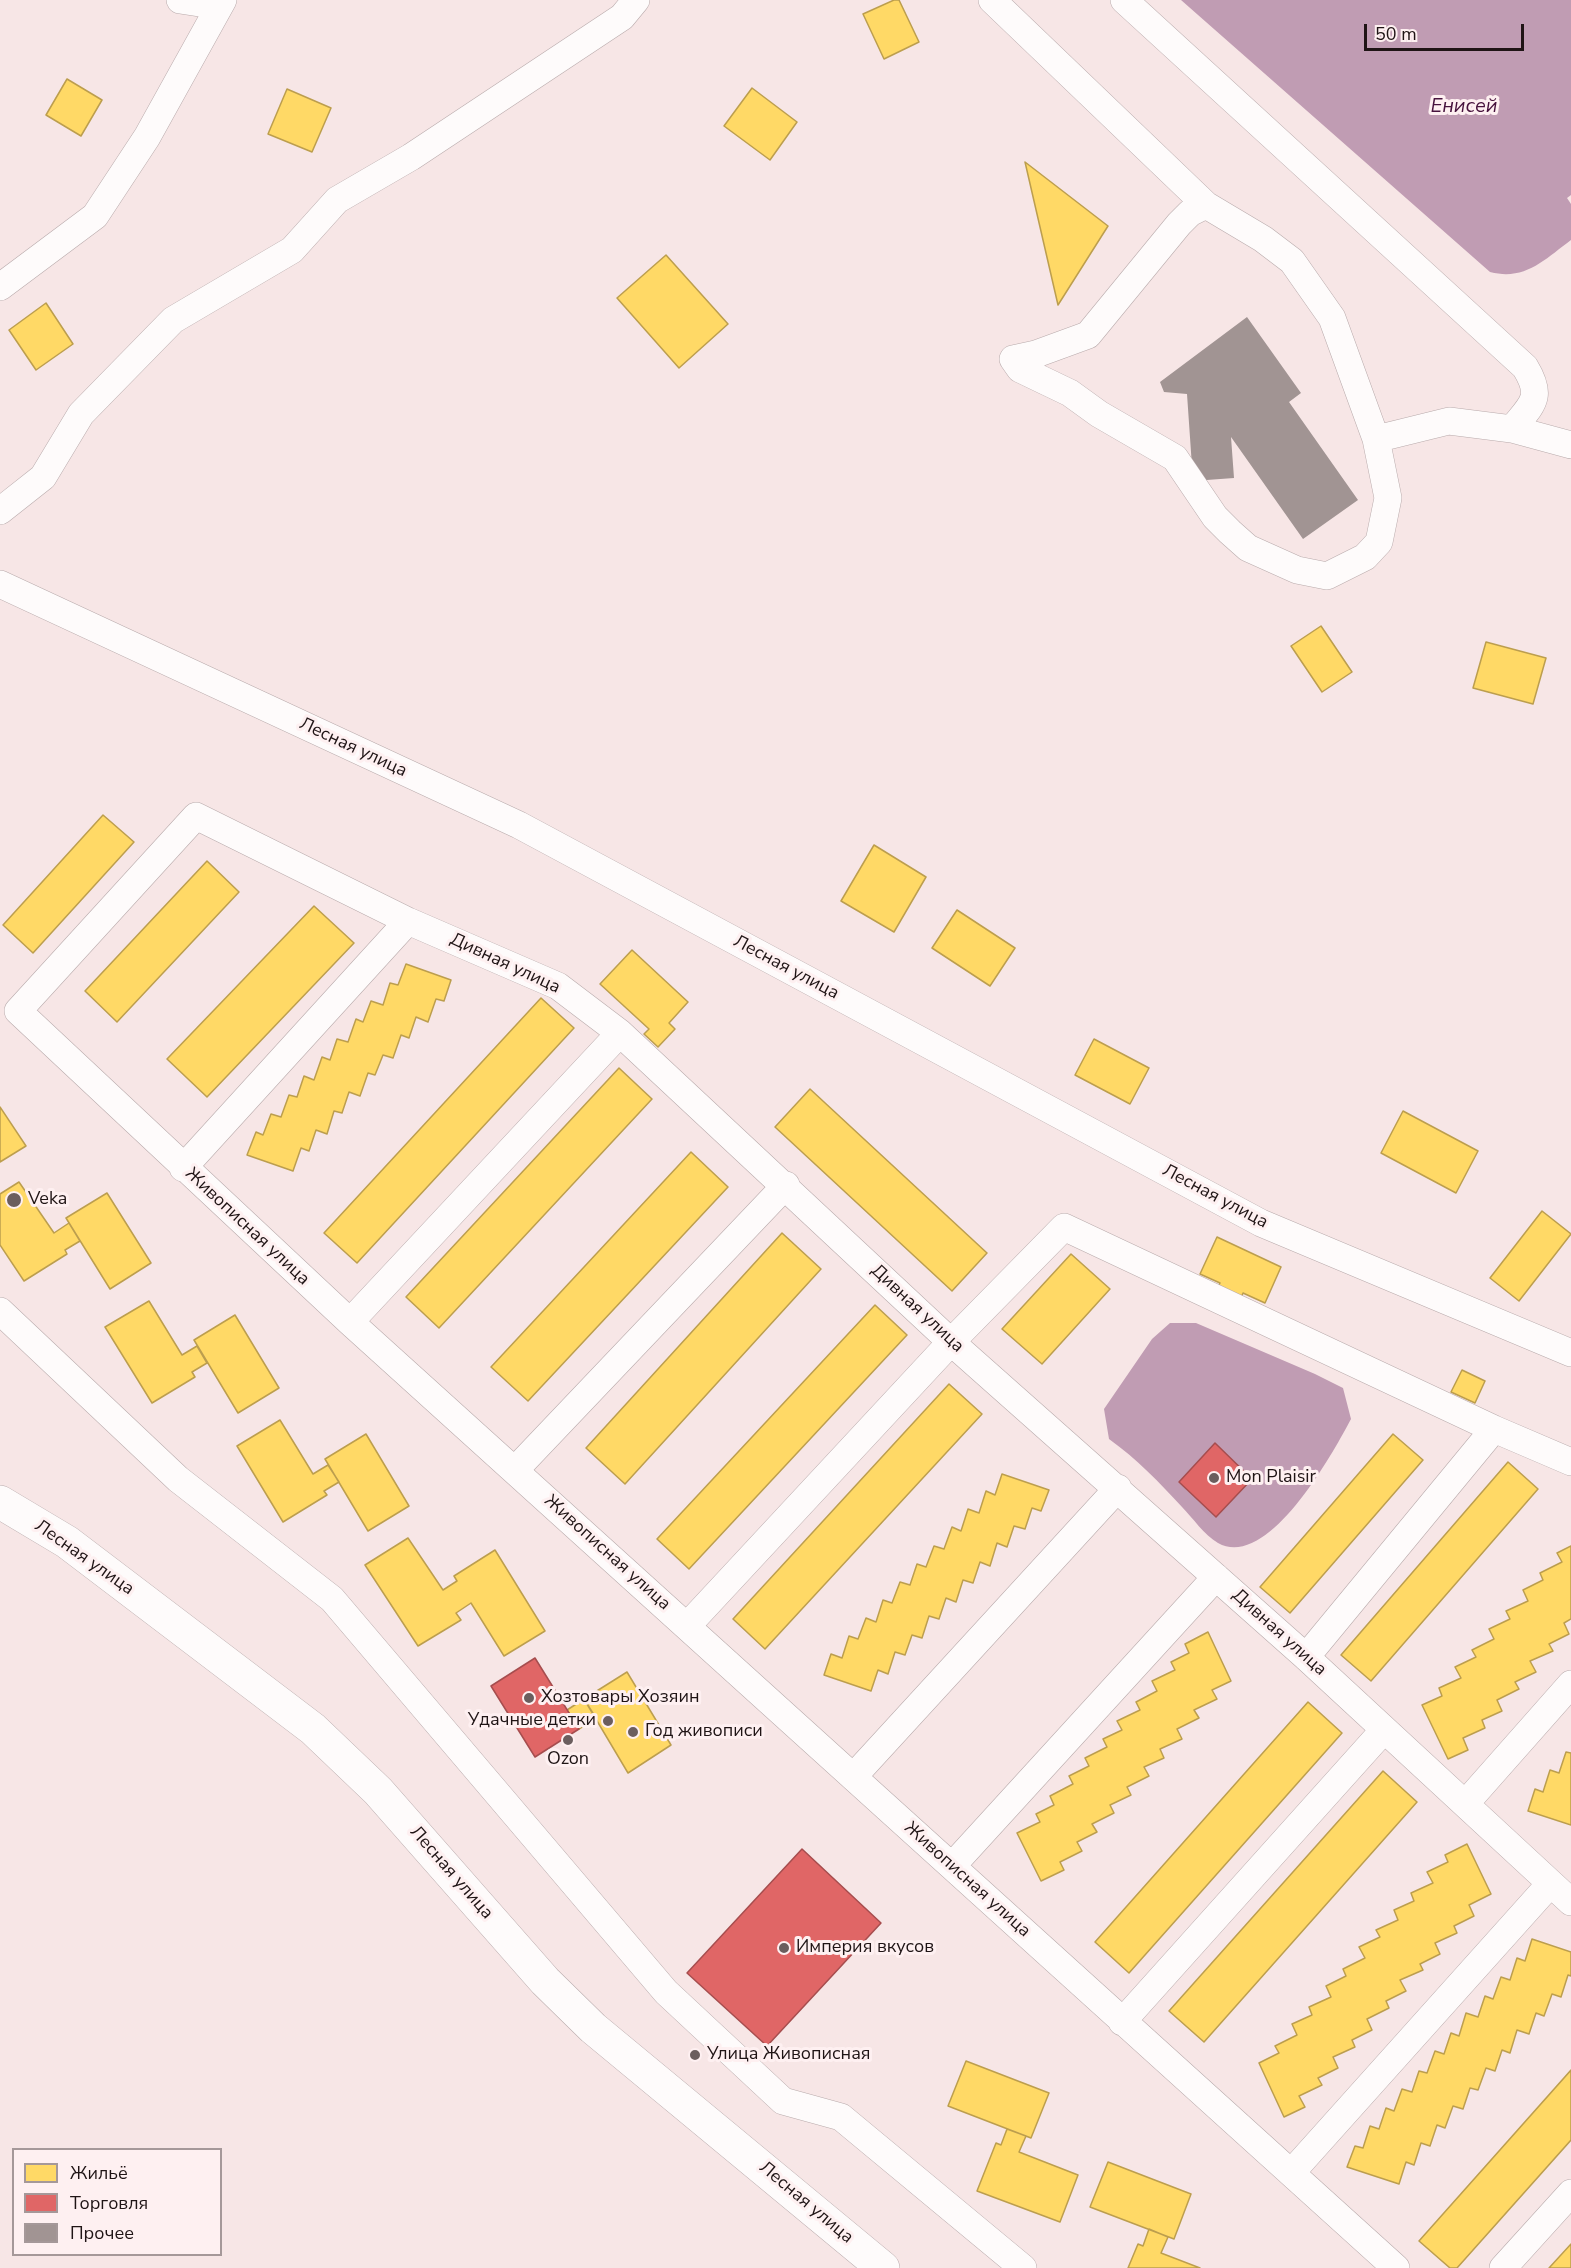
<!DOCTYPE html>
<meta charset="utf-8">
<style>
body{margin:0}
#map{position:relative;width:1571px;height:2268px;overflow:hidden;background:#f7e6e6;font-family:"Nunito Sans",sans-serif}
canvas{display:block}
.legend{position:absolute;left:12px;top:2148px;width:210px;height:108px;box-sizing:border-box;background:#fef0f1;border:2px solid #a59899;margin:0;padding:8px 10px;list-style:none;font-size:18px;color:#1f1415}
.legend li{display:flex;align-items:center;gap:12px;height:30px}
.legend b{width:30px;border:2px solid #a59899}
.scale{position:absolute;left:1364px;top:24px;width:160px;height:27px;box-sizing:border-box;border:3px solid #1f1415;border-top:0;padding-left:8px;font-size:18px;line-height:21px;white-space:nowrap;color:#1f1415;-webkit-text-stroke:4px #fef0f1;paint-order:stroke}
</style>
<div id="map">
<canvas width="1571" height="2268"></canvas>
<ul class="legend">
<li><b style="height:16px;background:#ffd966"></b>Жильё</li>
<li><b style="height:16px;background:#e06666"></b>Торговля</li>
<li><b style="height:16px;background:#a19493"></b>Прочее</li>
</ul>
<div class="scale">50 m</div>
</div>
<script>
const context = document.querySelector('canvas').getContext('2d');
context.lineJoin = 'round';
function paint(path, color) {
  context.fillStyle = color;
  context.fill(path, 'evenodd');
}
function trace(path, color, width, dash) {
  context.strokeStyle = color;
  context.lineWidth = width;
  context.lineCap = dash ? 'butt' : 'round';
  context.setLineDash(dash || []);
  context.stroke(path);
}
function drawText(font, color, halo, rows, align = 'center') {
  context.font = font + ' "Nunito Sans",sans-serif';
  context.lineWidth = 6;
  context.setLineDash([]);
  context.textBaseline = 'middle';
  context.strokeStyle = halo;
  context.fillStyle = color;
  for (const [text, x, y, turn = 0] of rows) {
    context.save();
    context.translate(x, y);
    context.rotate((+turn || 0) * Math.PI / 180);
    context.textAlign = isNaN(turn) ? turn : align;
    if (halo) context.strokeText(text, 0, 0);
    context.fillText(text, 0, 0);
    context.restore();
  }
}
const water = new Path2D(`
 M1181 0H1571V195L1567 198 1571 204V240C1544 260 1525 281 1490 272Z
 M1170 1323H1196L1315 1374 1343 1388 1351 1419C1333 1453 1268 1571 1218 1543 1204 1535 1193 1518 1182 1507 1159 1482 1137 1459 1109 1439L1104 1409 1152 1339Z`);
const homes = new Path2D(`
 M894 0H899L919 42 884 59 863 14Z
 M67 79 102 100 81 136 46 115Z
 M752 88 797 122 770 160 724 126Z
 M287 89 331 108 312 152 268 134Z
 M1025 162 1108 226 1058 305Z
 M666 255 728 324 679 368 617 298Z
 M46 303 73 344 36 370 9 330Z
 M1321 626 1352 672 1322 692 1291 646Z
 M1486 642 1546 658 1533 704 1473 688Z
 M103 815 134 842 33 953 3 925Z
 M874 845 926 877 894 932 841 901Z
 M207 861 239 892 117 1022 85 991Z
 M314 906 354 943 207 1097 167 1059Z
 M957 910 1015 948 990 986 932 948Z
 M632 950 688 1002 669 1023 675 1029 658 1047 644 1034 649 1029 600 984Z
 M406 964 451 980 444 1001 436 999 428 1022 416 1017 409 1038 401 1035 393 1058 383 1055 375 1075 368 1073 360 1096 349 1092 342 1113 334 1111 327 1134 316 1130 309 1151 301 1148 293 1171 247 1155 256 1132 263 1135 271 1114 281 1117 289 1095 297 1097 304 1076 314 1080 322 1057 330 1060 337 1039 348 1042 356 1019 363 1022 371 1001 383 1005 390 983 398 985Z
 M541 998 574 1028 357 1263 324 1233Z
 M1094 1039 1149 1068 1130 1104 1075 1075Z
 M619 1068 652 1099 439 1328 406 1297Z
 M810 1089 987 1253 952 1291 775 1127Z
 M0 1107 26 1146 0 1162Z
 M1403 1111 1478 1151 1456 1193 1381 1153Z
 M691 1152 728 1187 528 1401 491 1367Z
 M19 1182 54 1233 69 1223 80 1241 65 1250 67 1254 24 1281 0 1245V1194Z
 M107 1193 151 1263 110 1289 66 1218Z
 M1542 1211 1571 1234 1519 1301 1490 1278Z
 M782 1233 821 1269 625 1484 586 1448Z
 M1217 1237 1281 1267 1265 1303 1243 1293 1240 1300 1217 1289 1220 1283 1200 1274Z
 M1071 1254 1110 1289 1042 1364 1002 1329Z
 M149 1301 182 1355 197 1346 207 1363 192 1372 195 1377 152 1403 105 1327Z
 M875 1305 907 1335 689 1569 657 1539Z
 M235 1315 279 1388 238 1413 194 1340Z
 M1462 1370 1485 1381 1475 1403 1451 1392Z
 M949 1384 982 1414 765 1649 733 1619Z
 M280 1420 313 1474 328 1465 339 1482 324 1491 327 1495 283 1522 237 1446Z
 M366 1434 409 1506 368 1531 325 1459Z
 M1393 1434 1423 1460 1290 1613 1260 1587Z
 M1508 1462 1538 1489 1371 1681 1341 1655Z
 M1002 1474 1049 1490 1041 1511 1032 1508 1025 1529 1014 1526 1007 1547 997 1543 990 1566 980 1562 973 1583 963 1580 956 1602 946 1598 939 1619 929 1616 922 1638 912 1635 905 1655 895 1652 888 1674 878 1670 871 1691 824 1675 831 1654 842 1658 849 1636 858 1639 866 1618 876 1622 883 1600 892 1603 900 1582 910 1585 917 1564 926 1567 934 1546 944 1549 952 1527 961 1531 968 1509 979 1513 986 1491 995 1495Z
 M408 1538 443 1590 457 1581 454 1576 495 1550 545 1631 504 1656 471 1603 456 1613 461 1620 418 1646 365 1565Z
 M1571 1546V1619L1564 1623 1569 1634 1549 1644 1553 1651 1530 1661 1536 1672 1515 1682 1519 1689 1497 1700 1502 1711 1482 1720 1485 1728 1463 1738 1468 1750 1448 1759 1422 1705 1442 1696 1439 1688 1461 1678 1455 1667 1476 1657 1472 1650 1494 1639 1489 1629 1510 1619 1506 1611 1528 1601 1523 1590 1543 1580 1540 1573 1562 1562 1557 1553Z
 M1208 1632 1231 1681 1212 1690 1217 1699 1194 1710 1199 1718 1177 1729 1182 1739 1160 1749 1164 1758 1144 1767 1149 1776 1127 1787 1131 1795 1110 1805 1114 1813 1092 1824 1097 1832 1077 1842 1082 1851 1060 1862 1064 1870 1041 1881 1017 1833 1040 1822 1036 1814 1054 1805 1050 1796 1073 1784 1069 1776 1089 1766 1085 1758 1107 1747 1103 1739 1122 1730 1117 1721 1140 1710 1136 1702 1157 1691 1152 1681 1175 1670 1171 1662 1189 1653 1185 1644Z
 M627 1672 671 1745 628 1773 584 1699Z
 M584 1699 596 1718 579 1729 567 1710Z
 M1308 1702 1342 1733 1129 1973 1095 1942Z
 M1566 1752 1571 1753V1825L1528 1811 1535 1789 1543 1792 1550 1770 1559 1773Z
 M1383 1771 1417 1802 1204 2042 1169 2011Z
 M1467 1844 1491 1894 1469 1905 1474 1916 1454 1926 1457 1933 1435 1943 1440 1954 1420 1964 1423 1970 1400 1980 1406 1991 1386 2001 1389 2008 1367 2019 1372 2030 1352 2040 1355 2047 1333 2057 1338 2068 1318 2078 1322 2085 1299 2096 1305 2107 1284 2117 1259 2063 1279 2053 1275 2046 1297 2035 1292 2024 1312 2015 1309 2007 1331 1997 1326 1986 1346 1976 1343 1969 1365 1958 1359 1947 1380 1937 1376 1930 1398 1920 1394 1910 1414 1901 1411 1893 1433 1883 1427 1872 1448 1862 1445 1855Z
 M1532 1939 1571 1952V1976L1568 1975 1561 1997 1552 1994 1544 2016 1536 2013 1529 2034 1517 2030 1510 2053 1502 2050 1495 2071 1486 2068 1478 2090 1470 2088 1463 2109 1453 2106 1445 2128 1437 2125 1430 2146 1421 2143 1414 2165 1406 2162 1399 2184 1347 2167 1355 2146 1363 2148 1370 2126 1379 2129 1386 2108 1394 2111 1402 2089 1412 2092 1419 2071 1427 2073 1435 2051 1444 2054 1451 2033 1459 2036 1466 2013 1478 2017 1485 1996 1493 1999 1501 1977 1510 1980 1517 1958 1525 1961Z
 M966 2061 1049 2093 1031 2138 948 2106Z
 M1571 2070V2140L1457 2268H1450L1419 2241Z
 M1007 2129 1026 2136 1019 2152 1078 2175 1060 2222 977 2191 996 2143 1001 2145Z
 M1108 2162 1191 2194 1174 2239 1090 2207Z
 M1149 2229 1168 2237 1161 2253 1200 2268H1128L1138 2244 1143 2246Z
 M1571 2244V2268H1549Z`);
const shops = new Path2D(`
 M1215 1443 1252 1479 1216 1517 1179 1482Z
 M535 1658 579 1729 535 1757 491 1686Z
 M802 1849 881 1923 767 2046 687 1973Z`);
const building = new Path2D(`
 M1247 317 1301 393 1289 402 1358 500 1303 539 1231 437 1234 478 1193 481 1187 394 1164 392 1160 382Z`);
const minor = new Path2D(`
 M180 0 219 6
 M992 0 1206 205 1263 239 1292 261 1332 318 1376 439
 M1124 0 1525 367C1544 398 1532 404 1512 429
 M1206 205 1190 213 1179 224 1088 335 1036 354 1013 359 1020 369 1070 393 1099 414 1175 458 1215 517 1230 532 1248 548 1297 570 1327 576 1365 557 1379 542 1388 498 1376 439 1449 421 1512 429 1571 445
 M0 287 95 216 147 137 223 0
 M0 511 43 477 81 414 173 320 292 250 337 200 411 157 622 17 636 0
 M0 584 519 825 1261 1223 1571 1353
 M183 1168 408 921
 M0 1311 178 1479 332 1599 666 1992 783 2101 841 2117 1023 2268
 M350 1322 620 1033
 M515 1470 786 1185
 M687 1626 951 1342 1064 1227 1494 1429 1571 1462
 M1306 1657 1494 1429
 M853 1777 1118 1488
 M1465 1804 1571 1684
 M952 1866 1216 1577
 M1122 2022 1383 1731
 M1291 2173 1550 1884
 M1396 2268 350 1322 18 1011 196 816 408 921 558 986 620 1033 951 1342 1306 1657 1571 1902
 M1503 2268 1571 2193`);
const major = new Path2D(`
 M0 1502 67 1542 313 1729 378 1791 545 1981 593 2028 883 2268`);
const markers = [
 [14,1200,8,"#6b5e5e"],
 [1214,1478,6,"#6b5e5e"],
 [529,1698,6,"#6b5e5e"],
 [608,1721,6,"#6b5e5e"],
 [633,1732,6,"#6b5e5e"],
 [568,1740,6,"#6b5e5e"],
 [784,1948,6,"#6b5e5e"],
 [695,2055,6,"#6b5e5e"]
];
const streetNames = [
 ["Лесная улица",353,748,25],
 ["Дивная улица",505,964,25],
 ["Лесная улица",786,968,28],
 ["Лесная улица",1215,1197,28],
 ["Живописная улица",247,1227,43],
 ["Дивная улица",917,1309,43],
 ["Живописная улица",607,1553,42],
 ["Лесная улица",84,1558,35],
 ["Дивная улица",1279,1633,42],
 ["Лесная улица",451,1873,49],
 ["Живописная улица",967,1880,42],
 ["Лесная улица",806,2203,40]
];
const poiNames = [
 ["Veka",28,1200],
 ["Mon Plaisir",1226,1478],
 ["Хозтовары Хозяин",541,1698],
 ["Удачные детки",596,1721,"right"],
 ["Год живописи",645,1732],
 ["Ozon",568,1760,"center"],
 ["Империя вкусов",796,1948],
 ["Улица Живописная",707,2055]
];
const waterNames = [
 ["Енисей",1464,107]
];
paint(water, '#c09cb3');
paint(homes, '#ffd966');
trace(homes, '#bc9e4e', 1.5);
paint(shops, '#e06666');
trace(shops, '#a64d4e', 1.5);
paint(building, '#a19493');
trace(minor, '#b8aaab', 28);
trace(major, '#b8aaab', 34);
trace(minor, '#fefbfb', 27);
trace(major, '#fefbfb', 33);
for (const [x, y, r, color] of markers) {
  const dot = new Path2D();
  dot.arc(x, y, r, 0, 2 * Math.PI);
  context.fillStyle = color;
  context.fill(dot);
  trace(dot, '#fef0f1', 2);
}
drawText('18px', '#1f1415', '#fef0f1', streetNames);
drawText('18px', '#1f1415', '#fef0f1', poiNames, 'left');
drawText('italic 20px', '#47123d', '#fef0f1', waterNames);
</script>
